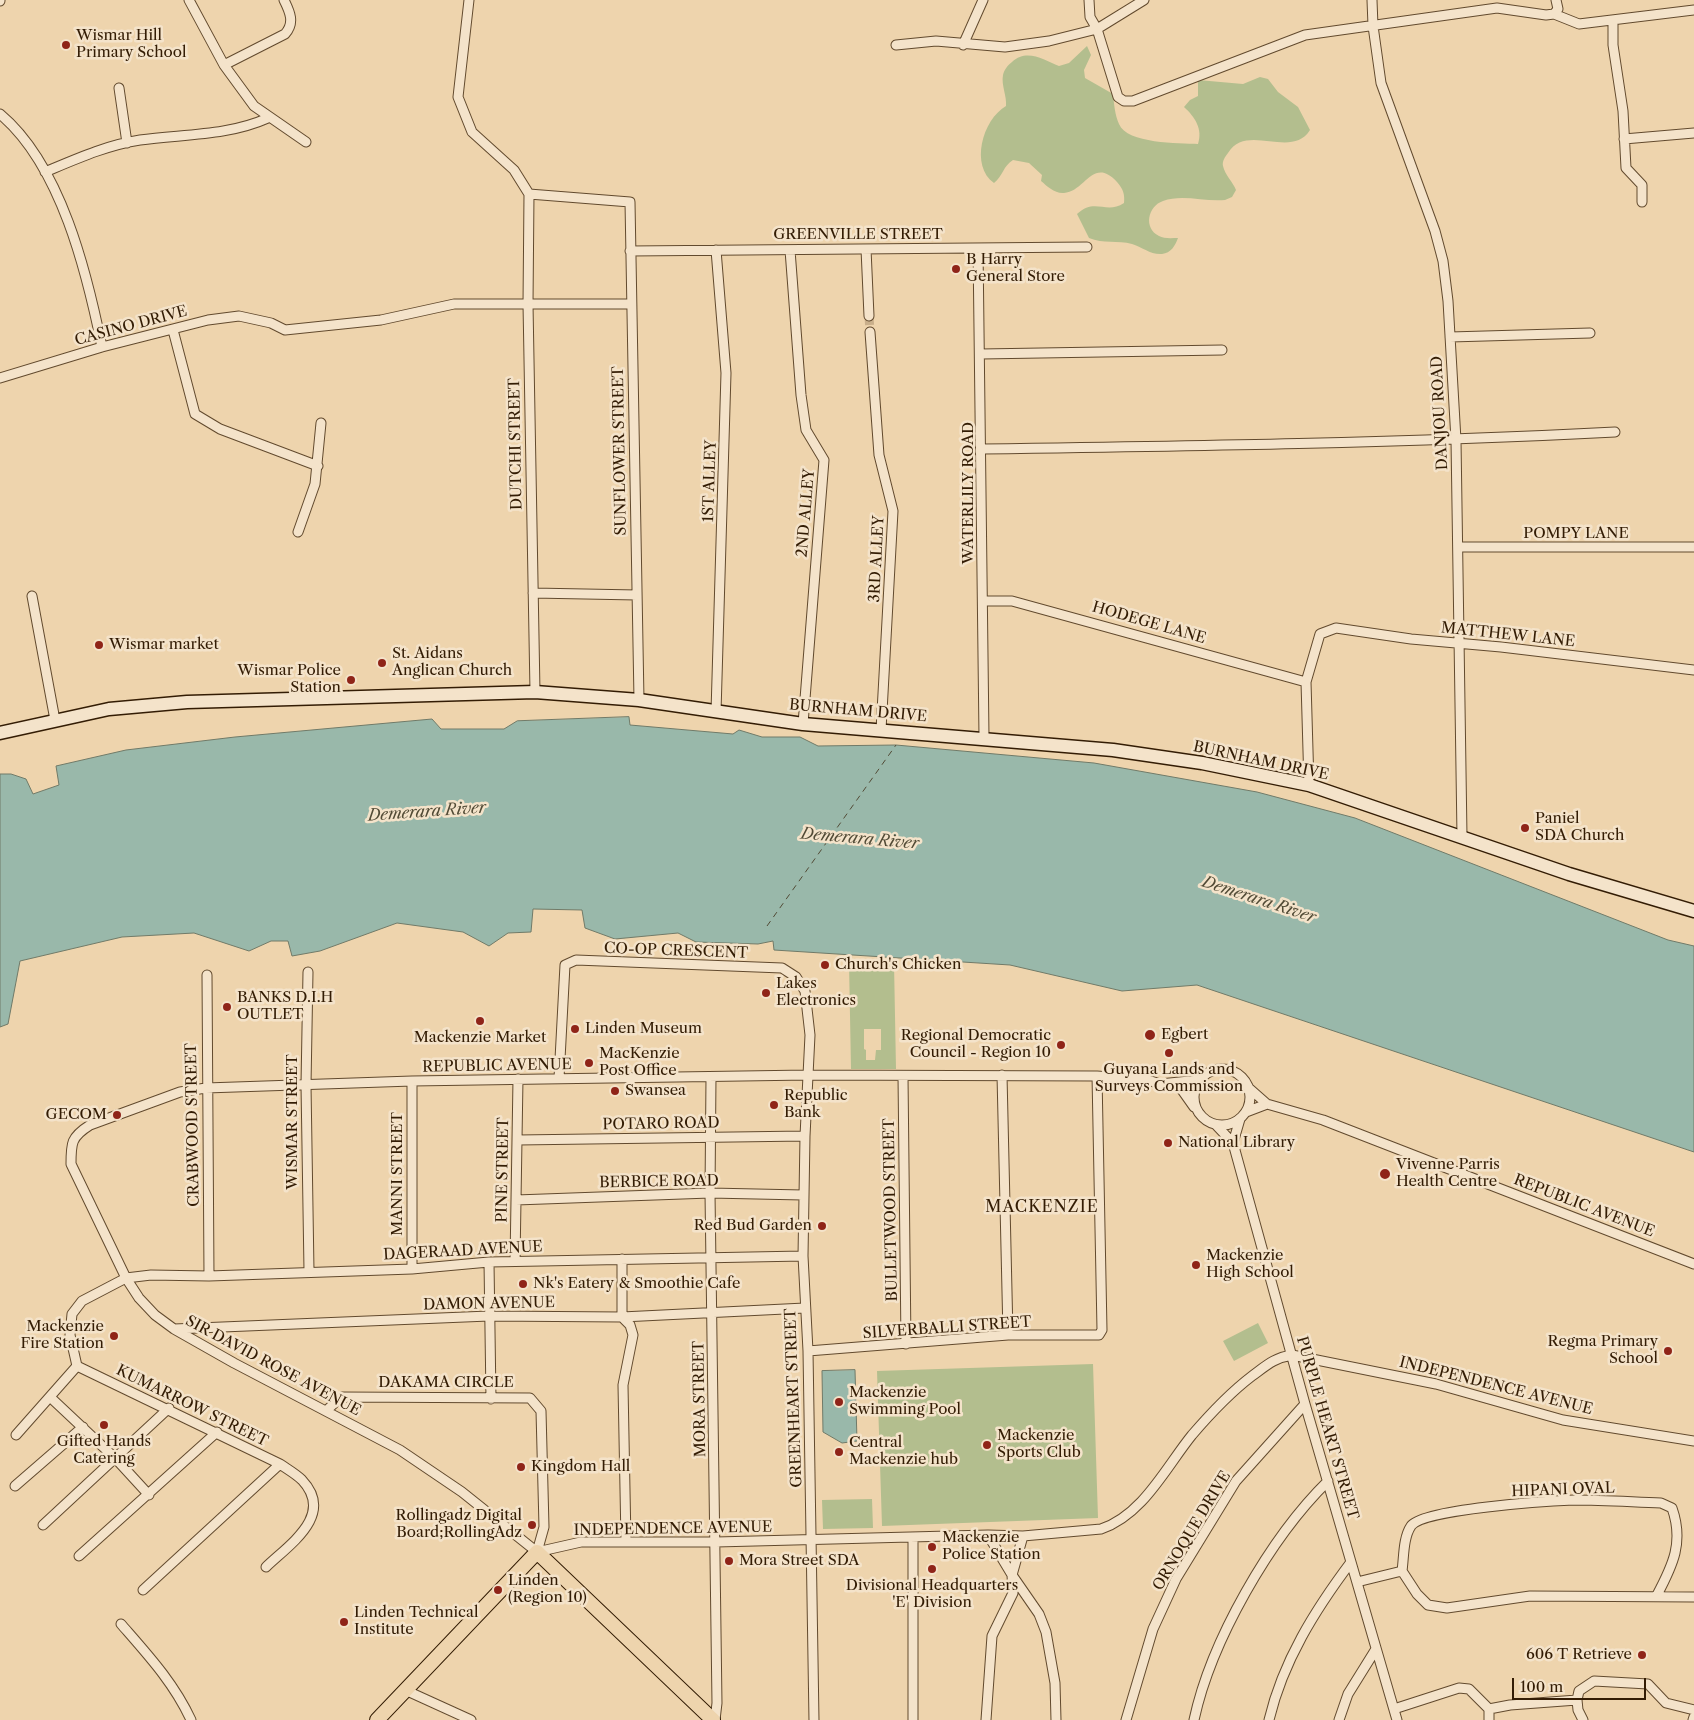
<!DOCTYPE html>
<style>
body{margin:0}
#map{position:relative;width:1694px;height:1720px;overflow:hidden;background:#eed4ad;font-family:"Libre Caslon Text",serif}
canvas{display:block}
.scale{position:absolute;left:1512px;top:1678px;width:134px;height:22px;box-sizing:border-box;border:2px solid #331c04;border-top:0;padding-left:6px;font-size:15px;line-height:18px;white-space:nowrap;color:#331c04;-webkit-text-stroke:4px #f4e3ca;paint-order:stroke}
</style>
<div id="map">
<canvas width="1694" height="1720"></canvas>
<div class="scale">100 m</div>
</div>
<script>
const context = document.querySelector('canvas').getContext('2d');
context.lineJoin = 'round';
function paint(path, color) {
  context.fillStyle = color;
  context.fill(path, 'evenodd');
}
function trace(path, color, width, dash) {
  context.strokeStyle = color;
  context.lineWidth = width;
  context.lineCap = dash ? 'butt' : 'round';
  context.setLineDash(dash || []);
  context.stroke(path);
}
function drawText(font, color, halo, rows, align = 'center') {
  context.font = font + ' "Libre Caslon Text",serif';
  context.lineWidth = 5;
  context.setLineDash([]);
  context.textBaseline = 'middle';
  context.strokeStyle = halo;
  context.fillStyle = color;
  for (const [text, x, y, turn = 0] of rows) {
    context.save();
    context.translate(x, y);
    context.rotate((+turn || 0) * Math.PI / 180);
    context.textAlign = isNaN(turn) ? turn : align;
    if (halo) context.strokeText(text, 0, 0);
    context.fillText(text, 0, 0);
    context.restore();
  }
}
const green = new Path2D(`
 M1087 46 1091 55 1084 70 1085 78 1113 94C1114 104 1115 115 1119 124 1127 144 1179 143 1198 144 1203 129 1195 117 1184 107L1190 100 1198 96V80L1243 84 1260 77 1268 79 1278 92 1298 107 1310 130C1291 160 1247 122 1228 153 1225 157 1222 161 1223 166 1225 175 1233 182 1236 190L1232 197 1225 200C1205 202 1182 194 1163 201 1148 206 1143 228 1159 236 1164 239 1172 238 1178 238 1175 246 1171 253 1162 254 1151 255 1142 247 1132 244 1118 240 1103 244 1089 238L1077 214C1095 197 1106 215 1124 203 1125 194 1123 189 1117 182 1093 156 1085 192 1064 193 1055 194 1047 186 1041 181L1042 175 1029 163 1013 160C1003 166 1003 176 994 183 970 166 982 120 1006 106 1007 96 1001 85 1003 75 1004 70 1008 65 1012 62 1027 48 1044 60 1059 66L1069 63Z
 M849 962 894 963 896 1069H851ZM864 1029H881V1050H876L875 1060H866V1050L864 1049Z
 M1258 1323 1268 1343 1234 1361 1223 1341Z
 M1093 1364 1098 1518 882 1526 877 1371Z
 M872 1499 873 1528 823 1529 822 1500Z`);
const water = new Path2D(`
 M629 717 630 725 733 734 739 730 762 737H800L818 746 896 745 1094 763 1257 792 1355 818 1668 940 1694 946V1152L1197 985 1122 991 1010 965 774 950 773 941 758 944 696 942 678 933 615 939 585 928 582 910 533 909 531 932 508 933 489 946 463 932 397 923 320 951 292 956 288 941H271L249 951 194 933 122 937 20 961 8 1024 0 1027V774H11L26 779 33 794 59 785 56 766 126 750 235 737 432 719 441 729H504L517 721Z
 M855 1370 857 1441 842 1443 823 1432 822 1371Z`);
const ferry = new Path2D(`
 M767 926 896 745`);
const streetTunnel = new Path2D(`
 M869 316 870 332`);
const street = new Path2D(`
 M189 0 224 65 254 106 306 142
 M469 0 458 97 472 132 514 170 529 194
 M1089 0 1090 17 1097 29 1118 97 1124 101H1133L1305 35 1497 8 1546 15 1554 14 1558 9 1556 0
 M1372 0 1373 26 1381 83 1435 231 1443 261 1448 301 1456 440 1462 836
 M0 1V0
 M1554 14 1579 24 1694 10
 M1613 20V45L1623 111 1626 168 1642 185V202
 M896 45 936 41 1005 47 1049 41 1097 29 1144 0
 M963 45 983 0
 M224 65 285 34C295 23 290 12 284 0
 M119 88 127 143
 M0 114C61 165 87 273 102 347
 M1624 139 1694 133
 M45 172C76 159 107 145 140 140 183 134 228 136 268 118
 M529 194 630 202 639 700
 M529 194 528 304 535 692
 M978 248 984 737
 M866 249 869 316
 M790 250 801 395 806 430 824 460 803 724
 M630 251 1087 247
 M173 330 195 414 220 429 318 466
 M870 332 879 455 893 511 881 730
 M1450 337 1590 333
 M981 354 1222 350
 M0 378 102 347 208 320 239 316 271 323 285 330 381 320 454 304H631
 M982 449C1193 446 1404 443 1615 432
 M298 532 315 484 321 423
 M1458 547H1694
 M533 593 637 595
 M32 596 55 720
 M983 601H1012L1306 682
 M716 712 726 373 716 250
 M1309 785 1306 682 1320 634 1336 628 1411 639 1501 647 1694 670
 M308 972 306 1085 309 1271
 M207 975 209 1276
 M1194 1097a28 28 0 1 1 56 0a28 28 0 1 1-56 0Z
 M1002 1075 1008 1335
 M903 1076 906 1344
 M711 1077 710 1193 717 1703 715 1720
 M559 1078 565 965 576 960 782 968 796 977 805 991 810 1035 805 1136 803 1256 808 1351 814 1720
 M1177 1083 1194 1107
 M1250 1089 1267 1104 1323 1120 1694 1264
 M1246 1112 1267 1104
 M1216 1125 1233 1143 1305 1404 1397 1720
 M518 1140 805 1136
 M1233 1143 1240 1119
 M516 1200 710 1193 803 1195
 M622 1259V1317L630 1325 633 1335 623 1385 626 1542
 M515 1261 518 1079
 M489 1262 491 1399
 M412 1269V1081
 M174 1329 489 1316 622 1317 805 1308
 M808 1351 1008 1335H1099L1102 1330 1097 1076
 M50 1397 116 1459 149 1495
 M327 1410 341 1397 530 1398 541 1411 544 1527 537 1552
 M16 1435 77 1366
 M15 1486 83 1427
 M43 1525 169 1408
 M988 1535 1012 1575 1039 1614 1046 1632 1055 1683 1056 1720
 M913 1537V1720
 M537 1552 462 1492 400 1450 234 1363 174 1329 155 1315 139 1298 126 1278 71 1164C71 1143 71 1137 90 1125L180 1092 206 1088 412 1081 808 1075 1097 1076 1148 1080 1160 1084 1199 1080
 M537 1552 581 1542H716L988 1535 1023 1536 1101 1529C1143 1515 1166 1467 1192 1435 1210 1414 1231 1392 1252 1376 1267 1365 1274 1358 1292 1355L1436 1384 1563 1420 1694 1441
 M79 1556 217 1432
 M266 1567C290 1544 335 1515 302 1480 296 1474 287 1469 280 1464L77 1366 70 1335 72 1314 82 1301 126 1278 151 1275 209 1276 412 1269 489 1262 803 1256
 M1402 1571 1417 1594 1428 1605 1447 1608 1530 1596 1694 1597
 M1357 1582 1402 1571C1404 1557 1403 1538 1411 1526 1422 1509 1549 1501 1574 1500 1603 1500 1632 1502 1661 1503L1672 1508C1684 1542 1673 1565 1657 1595
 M143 1590 280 1464
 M121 1624C148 1655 174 1683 191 1720
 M405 1690 471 1720
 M1577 1700 1578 1710 1583 1720
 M1394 1709 1459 1688 1469 1689 1489 1709
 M986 1720 992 1636 1013 1593 1012 1575 1023 1536
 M1126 1720 1153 1629 1176 1579 1236 1481 1305 1404
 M1194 1720C1211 1641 1270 1538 1328 1481
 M1269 1720C1283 1661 1315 1610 1351 1562
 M1339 1720 1348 1694 1376 1649
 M1489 1720V1709L1510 1705 1577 1700 1579 1691 1594 1681 1648 1684 1666 1703 1694 1710
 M1693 1720 1694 1717`);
const secondary = new Path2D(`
 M0 733 109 709 187 702 535 692 639 700 803 724 1113 750 1202 763 1309 785 1569 874 1694 911`);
const primary = new Path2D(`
 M377 1720 537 1552 713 1720`);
const markers = [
 [66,45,5,"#8f2418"],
 [956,269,5,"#8f2418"],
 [99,645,5,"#8f2418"],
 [382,663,5,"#8f2418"],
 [351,680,5,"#8f2418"],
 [1525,828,5,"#8f2418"],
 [825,965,5,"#8f2418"],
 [766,993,5,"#8f2418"],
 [227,1007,5,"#8f2418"],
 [480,1021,5,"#8f2418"],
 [575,1029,5,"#8f2418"],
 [1150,1035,6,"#8f2418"],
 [1061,1045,5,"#8f2418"],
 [1169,1053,5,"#8f2418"],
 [589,1063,5,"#8f2418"],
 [615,1091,5,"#8f2418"],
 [774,1105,5,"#8f2418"],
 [117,1115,5,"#8f2418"],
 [1168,1143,5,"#8f2418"],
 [1385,1174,6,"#8f2418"],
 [822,1226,5,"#8f2418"],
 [1196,1265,5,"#8f2418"],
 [523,1284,5,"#8f2418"],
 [114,1336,5,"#8f2418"],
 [1668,1351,5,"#8f2418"],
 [839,1402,5,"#8f2418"],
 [104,1425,5,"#8f2418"],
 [987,1445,5,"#8f2418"],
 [839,1452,5,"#8f2418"],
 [521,1467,5,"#8f2418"],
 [532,1525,5,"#8f2418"],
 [932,1547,5,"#8f2418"],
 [729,1561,5,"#8f2418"],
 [932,1569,5,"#8f2418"],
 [498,1590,5,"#8f2418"],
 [344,1622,5,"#8f2418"],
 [1642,1655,5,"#8f2418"]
];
const poiNames = [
 ["Wismar Hill",76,36],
 ["Primary School",76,53],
 ["B Harry",966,260],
 ["General Store",966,277],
 ["Wismar market",109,645],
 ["St. Aidans",392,654],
 ["Anglican Church",392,671],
 ["Wismar Police",341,671,"right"],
 ["Station",341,688,"right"],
 ["Paniel",1535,819],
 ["SDA Church",1535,836],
 ["Church's Chicken",835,965],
 ["Lakes",776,984],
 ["Electronics",776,1001],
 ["BANKS D.I.H",237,998],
 ["OUTLET",237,1015],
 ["Linden Museum",585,1029],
 ["Egbert",1161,1035],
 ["Regional Democratic",1051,1036,"right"],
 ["Council - Region 10",1051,1053,"right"],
 ["Mackenzie Market",480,1038,"center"],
 ["MacKenzie",599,1054],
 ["Post Office",599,1071],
 ["Guyana Lands and",1169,1070,"center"],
 ["Surveys Commission",1169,1087,"center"],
 ["Swansea",625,1091],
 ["Republic",784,1096],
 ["Bank",784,1113],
 ["GECOM",107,1115,"right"],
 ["National Library",1178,1143],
 ["Vivenne Parris",1396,1165],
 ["Health Centre",1396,1182],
 ["Red Bud Garden",812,1226,"right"],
 ["Mackenzie",1206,1256],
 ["High School",1206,1273],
 ["Nk's Eatery & Smoothie Cafe",533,1284],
 ["Mackenzie",104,1327,"right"],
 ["Fire Station",104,1344,"right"],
 ["Regma Primary",1658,1342,"right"],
 ["School",1658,1359,"right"],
 ["Mackenzie",849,1393],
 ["Swimming Pool",849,1410],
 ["Mackenzie",997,1436],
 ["Sports Club",997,1453],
 ["Gifted Hands",104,1442,"center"],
 ["Catering",104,1459,"center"],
 ["Central",849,1443],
 ["Mackenzie hub",849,1460],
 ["Kingdom Hall",531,1467],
 ["Rollingadz Digital",522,1516,"right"],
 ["Board;RollingAdz",522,1533,"right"],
 ["Mackenzie",942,1538],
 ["Police Station",942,1555],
 ["Mora Street SDA",739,1561],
 ["Linden",508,1581],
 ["(Region 10)",508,1598],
 ["Divisional Headquarters",932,1586,"center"],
 ["'E' Division",932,1603,"center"],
 ["Linden Technical",354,1613],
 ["Institute",354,1630],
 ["606 T Retrieve",1632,1655,"right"]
];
const streetNames = [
 ["GREENVILLE STREET",858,235],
 ["CASINO DRIVE",131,326,-15],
 ["DANJOU ROAD",1440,413,-93],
 ["DUTCHI STREET",516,444,-91],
 ["SUNFLOWER STREET",620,451,-91],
 ["1ST ALLEY",710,481,-88],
 ["WATERLILY ROAD",969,493,-90],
 ["2ND ALLEY",806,513,-85],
 ["POMPY LANE",1576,534],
 ["3RD ALLEY",877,559,-87],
 ["HODEGE LANE",1149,623,16],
 ["MATTHEW LANE",1508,635,6],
 ["BURNHAM DRIVE",858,711,5],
 ["BURNHAM DRIVE",1261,761,12],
 ["CO-OP CRESCENT",676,951,2],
 ["REPUBLIC AVENUE",497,1066,-1],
 ["WISMAR STREET",293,1122,-90],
 ["POTARO ROAD",661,1124,-1],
 ["CRABWOOD STREET",193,1125,-91],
 ["PINE STREET",503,1170,-89],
 ["MANNI STREET",398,1174,-90],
 ["BERBICE ROAD",659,1182,-1],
 ["REPUBLIC AVENUE",1584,1206,21],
 ["BULLETWOOD STREET",891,1210,-91],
 ["DAGERAAD AVENUE",463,1251,-3],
 ["DAMON AVENUE",489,1304,-1],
 ["SILVERBALLI STREET",947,1328,-4],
 ["SIR DAVID ROSE AVENUE",273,1366,28],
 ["DAKAMA CIRCLE",446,1383],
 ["INDEPENDENCE AVENUE",1496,1386,14],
 ["GREENHEART STREET",794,1398,-92],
 ["MORA STREET",700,1399,-91],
 ["KUMARROW STREET",192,1406,26],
 ["PURPLE HEART STREET",1327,1428,74],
 ["HIPANI OVAL",1563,1490,-2],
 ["INDEPENDENCE AVENUE",673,1529,-1],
 ["ORNOQUE DRIVE",1192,1531,-59]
];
const waterNames = [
 ["Demerara River",427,812,-4],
 ["Demerara River",860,839,5],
 ["Demerara River",1259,900,18]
];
const neighbourhoodNames = [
 ["MACKENZIE",1042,1207]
];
paint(green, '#b3be8e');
paint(water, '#99b8aa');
trace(water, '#707a68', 1);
trace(ferry, '#524b36', 1, [6, 5]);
trace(streetTunnel, '#c9af8b', 9, [9, 4.5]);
trace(street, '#624a2e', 11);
trace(secondary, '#331c04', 15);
trace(primary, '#331c04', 16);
trace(street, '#f4e3ca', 9);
trace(secondary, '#f4e3ca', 12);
trace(primary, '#eed4ad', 14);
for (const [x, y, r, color] of markers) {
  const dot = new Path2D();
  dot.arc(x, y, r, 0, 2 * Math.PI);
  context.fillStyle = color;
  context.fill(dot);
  trace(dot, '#f4e3ca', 2);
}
drawText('15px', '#331c04', '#f4e3ca', poiNames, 'left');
drawText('15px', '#331c04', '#f4e3ca', streetNames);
drawText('italic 16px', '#524b36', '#f4e3ca', waterNames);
context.letterSpacing = '1px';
drawText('16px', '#331c04', '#f4e3ca', neighbourhoodNames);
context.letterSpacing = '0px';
</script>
